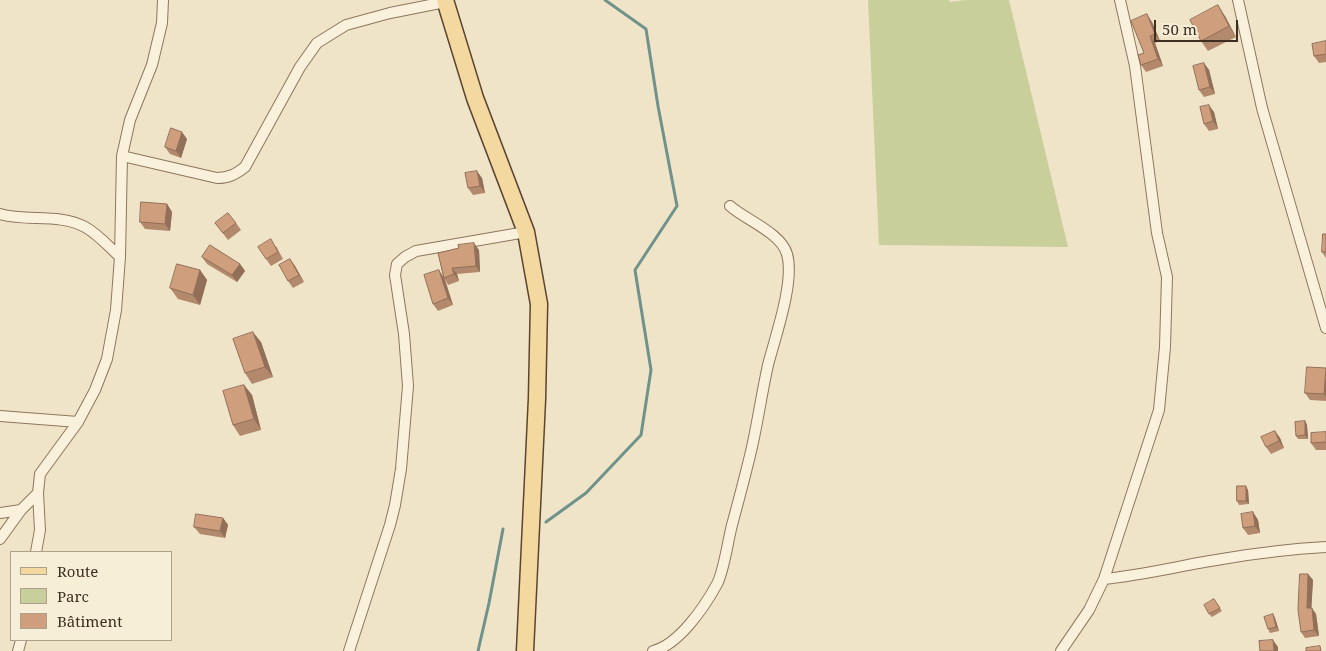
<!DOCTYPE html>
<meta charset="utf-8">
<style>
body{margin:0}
#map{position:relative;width:1326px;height:651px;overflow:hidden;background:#f0e4c8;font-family:"Noto Serif",serif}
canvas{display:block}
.legend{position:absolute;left:10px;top:551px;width:162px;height:90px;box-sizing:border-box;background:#f7eed8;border:1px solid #ada18e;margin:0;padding:6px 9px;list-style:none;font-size:15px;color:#3d2e20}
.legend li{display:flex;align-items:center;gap:10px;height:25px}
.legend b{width:25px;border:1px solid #ada18e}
.scale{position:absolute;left:1154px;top:20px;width:84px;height:22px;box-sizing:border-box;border:2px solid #3d2e20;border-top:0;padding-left:6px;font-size:15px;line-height:18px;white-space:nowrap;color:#3d2e20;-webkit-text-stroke:4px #f7eed8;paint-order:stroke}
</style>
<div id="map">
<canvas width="1326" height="651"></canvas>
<ul class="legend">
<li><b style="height:6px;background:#f3d9a0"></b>Route</li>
<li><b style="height:14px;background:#c9cf9b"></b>Parc</li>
<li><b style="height:14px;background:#cf9f7d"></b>Bâtiment</li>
</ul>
<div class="scale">50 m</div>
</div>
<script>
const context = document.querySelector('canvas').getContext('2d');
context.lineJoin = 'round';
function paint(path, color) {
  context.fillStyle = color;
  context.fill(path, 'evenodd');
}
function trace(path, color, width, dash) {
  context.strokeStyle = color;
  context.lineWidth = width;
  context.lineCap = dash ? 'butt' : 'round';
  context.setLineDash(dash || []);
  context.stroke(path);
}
const green = new Path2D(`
 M868 0H949L950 2 966 0H1009L1068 247 879 245Z`);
const stream = new Path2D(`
 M546 522 586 493 641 435 651 370 635 270 677 206 658 106 646 29 605 0
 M478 651 489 603 503 529`);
const minor = new Path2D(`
 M1238 0 1262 108 1326 328
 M122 156 217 178C229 178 236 174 245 167L300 67 317 43 346 25 390 13 445 2
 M0 214C27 222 59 213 85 227 98 234 109 247 120 257
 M0 416 78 422
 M0 513 21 510 38 493
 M0 539 21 510
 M36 552 40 530 38 493 40 474 78 422 95 390 107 359 116 310 120 257 122 156 130 120 152 65 162 23 163 0
 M1104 579C1144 575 1183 565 1222 559 1257 553 1291 549 1326 547
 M18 651 21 640
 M349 651 390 525 395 505 401 469 408 386 404 334 395 275 397 264 405 257 416 251 526 232
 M653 651C679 645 705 606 717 584 724 571 728 540 732 525 739 499 746 473 752 447 758 420 762 392 768 365 775 337 795 282 787 254 781 233 746 220 730 206
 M1061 651 1089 610 1104 579 1159 410 1165 347 1167 277 1157 233 1135 66 1120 0`);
const primary = new Path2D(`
 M445 0 475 98 526 232 539 304 537 399 525 651`);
const wall = new Path2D(`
 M1225 16 1236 37 1208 51 1201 41Z
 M1152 22 1160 41 1155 43 1163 66 1146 72 1141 65Z
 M1326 41V62L1319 63 1314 56Z
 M1204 63 1209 70 1215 94 1204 97 1199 90Z
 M1214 112 1218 129 1209 131 1204 124Z
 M187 139 181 158 170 154 165 147Z
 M482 178 485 193 473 195 468 188Z
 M167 204 172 212 170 231 145 229 140 222Z
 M215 223H236L241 230 228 240Z
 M1326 234V258L1322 252Z
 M276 246 283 259 271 266 266 259Z
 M479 250 480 272 457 274 459 281 448 285 445 279 453 305 438 311 433 304 443 276 438 253Z
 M202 257 240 264 245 271 237 282 207 264Z
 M290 259 295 266 304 282 293 288 288 281Z
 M200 270 207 280 200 305 178 299 170 288Z
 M261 342 273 377 252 384 245 373Z
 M1326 371V401L1310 400 1305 393Z
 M244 385 252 395 261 430 240 436 233 425Z
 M1305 421 1307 425 1308 439H1298L1296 436Z
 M1275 431 1280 438 1284 448 1271 454 1266 447Z
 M1326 432V450H1316L1311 443Z
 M1248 490 1249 504 1239 505 1237 501Z
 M1253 512 1258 520 1260 533 1248 535 1243 528Z
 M223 518 228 525 225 538 200 534 194 527Z
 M1308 574 1313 580 1311 608 1316 614 1319 636 1305 638 1301 632Z
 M1214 599 1222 611 1212 617 1209 614Z
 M1273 614 1275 618 1279 631 1270 633 1268 629Z`);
const shadedWall = new Path2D(`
 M1218 5 1225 16 1236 37 1229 26Z
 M1147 14 1152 22 1160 41 1155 34Z
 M1150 36 1155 43 1163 66 1158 59Z
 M1204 63 1209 70 1215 94 1210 87Z
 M1209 105 1214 112 1218 129 1213 121Z
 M182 132 187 139 181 158 176 151Z
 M477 171 482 178 485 193 480 186Z
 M167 204 172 212 170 231 165 224Z
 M474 243 479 250 480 272 476 266Z
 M290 259 295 266 304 282 299 275Z
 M240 264 245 271 237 282 232 275Z
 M452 268 457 274 459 281 454 274Z
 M200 270 207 280 200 305 193 295Z
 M439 270 444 278 453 305 448 298Z
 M253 332 261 342 273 377 265 367Z
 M1326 370V397L1324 394Z
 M244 385 252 395 261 430 254 419Z
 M1305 421 1307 425 1308 439 1305 435Z
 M1275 431 1280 438 1284 448 1279 441Z
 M1246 486 1248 490 1249 504 1246 501Z
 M1253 512 1258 520 1260 533 1255 526Z
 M223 518 228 525 225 538 220 531Z
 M1308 574 1313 580 1311 615 1307 608Z
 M1312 608 1316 614 1319 636 1314 630Z
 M1273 614 1275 618 1279 631 1276 627Z
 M1273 640 1278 647V651H1274Z`);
const building = new Path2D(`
 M1218 5 1229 26 1201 41 1190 20Z
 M1147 14 1155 34 1150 36 1158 59 1141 65 1138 55 1144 53 1131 21Z
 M1326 41V54L1314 56 1312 44Z
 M1204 63 1210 87 1199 90 1193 66Z
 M1209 105 1213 121 1204 124 1200 107Z
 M171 128 182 132 176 151 165 147Z
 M477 171 480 186 468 188 465 173Z
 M141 202 167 204 165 224 140 222Z
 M228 213 236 223 223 233 215 223Z
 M1323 234H1326V252H1322Z
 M271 239 278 252 266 259 258 247Z
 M474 243 476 266 452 268 454 274 444 278 438 253 459 248 458 245Z
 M210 245 240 264 232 275 202 257Z
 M290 259 299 275 288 281 279 265Z
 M177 264 200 270 193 295 170 288Z
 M439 270 448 298 433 304 424 275Z
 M253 332 265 367 245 373 233 339Z
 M1307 367 1326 368 1324 394 1305 393Z
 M244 385 254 419 233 425 223 391Z
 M1305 421V435L1296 436 1295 422Z
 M1275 431 1279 441 1266 447 1261 437Z
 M1326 432V442L1311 443V433Z
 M1237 486H1246V501H1237Z
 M1253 512 1255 526 1243 528 1241 514Z
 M196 514 223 518 220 531 194 527Z
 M1300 574H1308L1307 608H1312L1314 630 1301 632 1298 610Z
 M1214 599 1220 608 1209 614 1204 605Z
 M1273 614 1276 627 1268 629 1264 617Z
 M1273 640 1274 651H1260L1259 641Z
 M1320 646 1321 651H1306V648Z`);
paint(green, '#c9cf9b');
trace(stream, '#6f938a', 3);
trace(minor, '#8d765c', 12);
trace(primary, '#5b4430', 19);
trace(minor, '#faf1dc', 10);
trace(primary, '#f3d9a0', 16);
paint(wall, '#b2896c');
paint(shadedWall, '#916f58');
paint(building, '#cf9f7d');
trace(building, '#916f58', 1);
</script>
